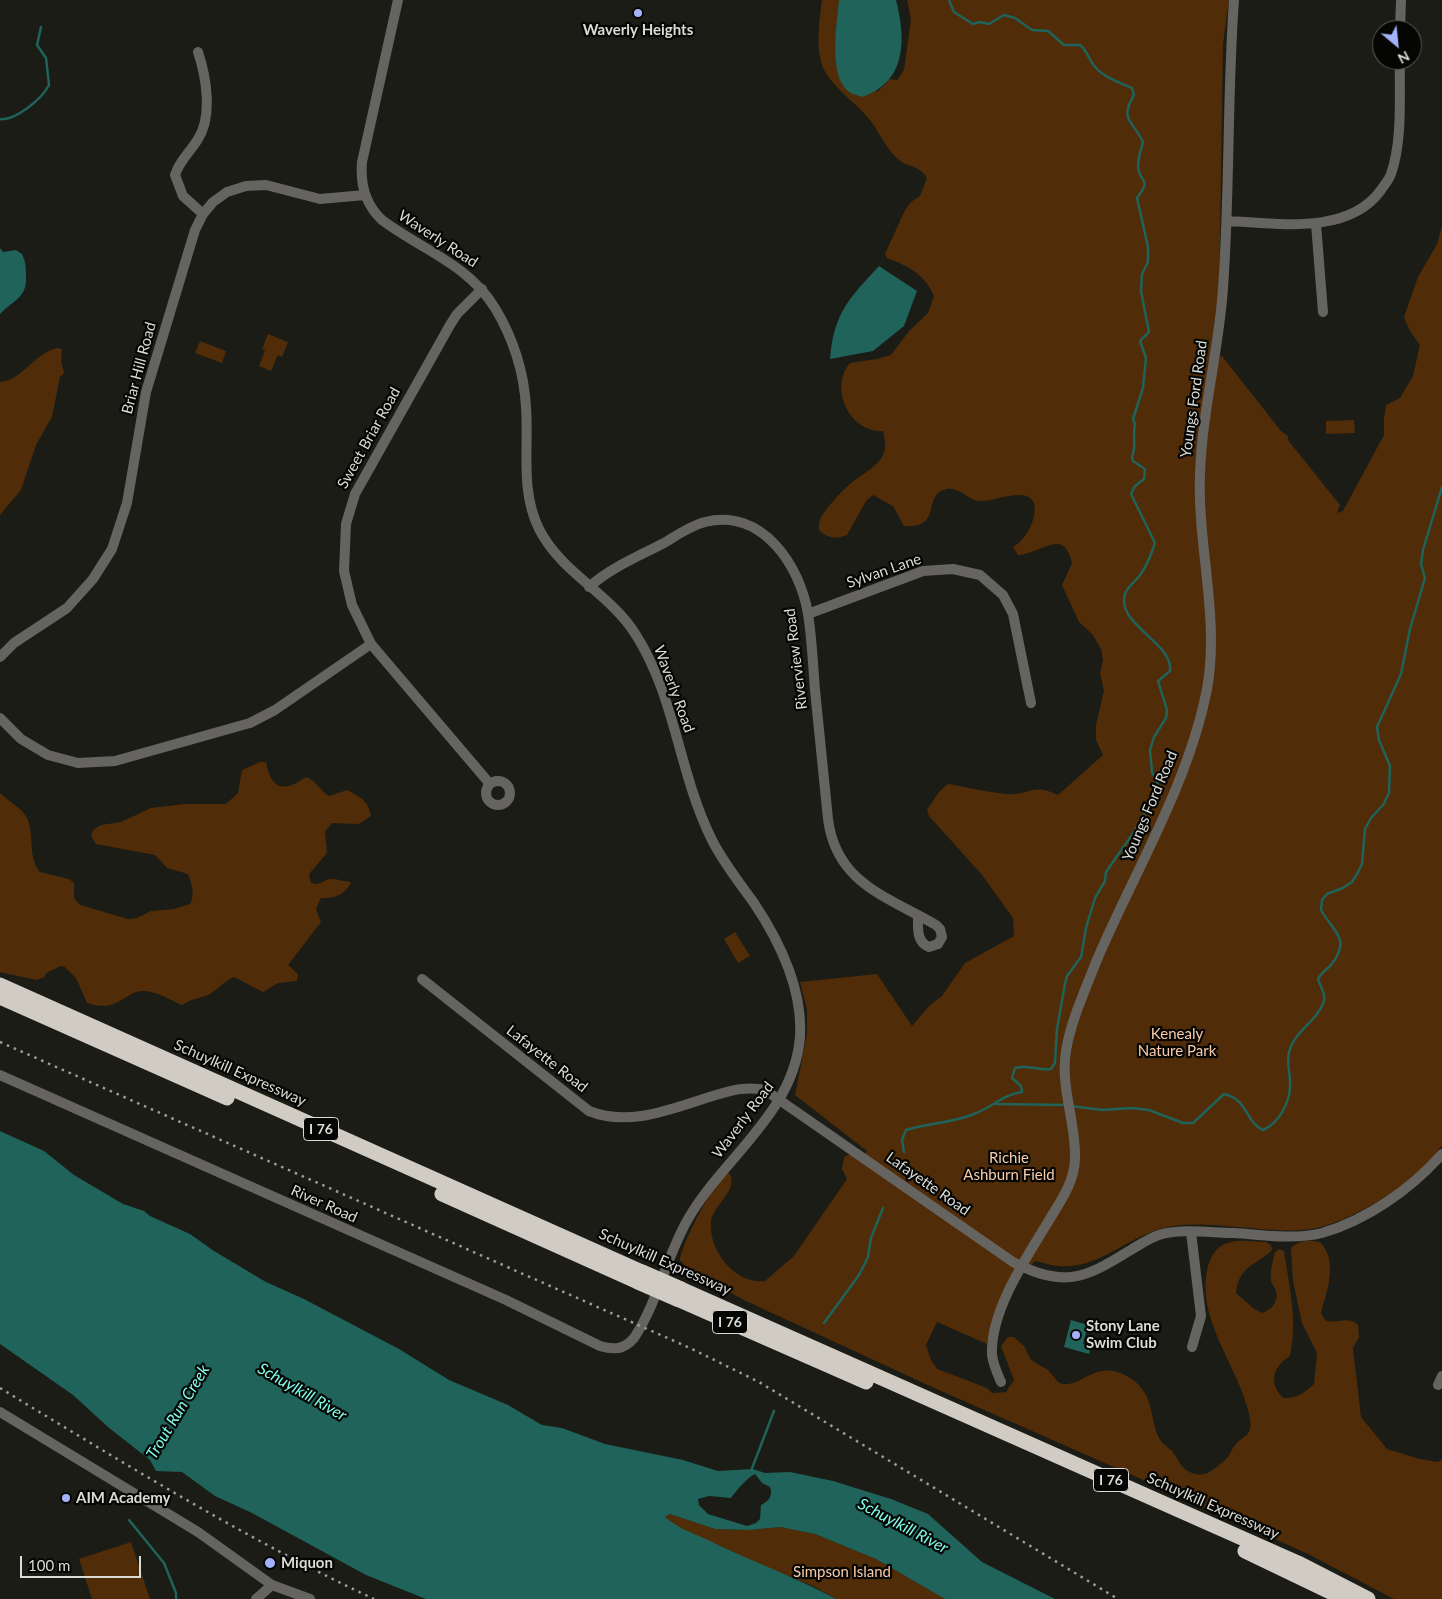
<!DOCTYPE html>
<style>
body{margin:0}
#map{position:relative;width:1442px;height:1599px;overflow:hidden;background:#1a1c15;font-family:Lato,sans-serif}
canvas{display:block}
.north{position:absolute;left:1372px;top:20px;width:50px;height:50px;box-sizing:border-box;background:#050604;border:1px solid #5a5b58;border-radius:50%;rotate:152deg;font-size:14px;font-weight:700;line-height:20px;text-align:center;color:#dadbd7}
.north::after{content:'';display:block;margin:auto;width:18px;height:22px;background:#a4b2fc;clip-path:polygon(50% 0,100% 100%,50% 72%,0 100%)}
.scale{position:absolute;left:20px;top:1556px;width:121px;height:22px;box-sizing:border-box;border:2px solid #dadbd7;border-top:0;padding-left:6px;font-size:15px;line-height:18px;white-space:nowrap;color:#dadbd7;-webkit-text-stroke:4px #050604;paint-order:stroke}
</style>
<div id="map">
<canvas width="1442" height="1599"></canvas>
<div class="north">N</div>
<div class="scale">100 m</div>
</div>
<script>
const context = document.querySelector('canvas').getContext('2d');
context.lineJoin = 'round';
function paint(path, color) {
  context.fillStyle = color;
  context.fill(path, 'evenodd');
}
function trace(path, color, width, dash) {
  context.strokeStyle = color;
  context.lineWidth = width;
  context.lineCap = dash ? 'butt' : 'round';
  context.setLineDash(dash || []);
  context.stroke(path);
}
function drawText(font, color, halo, rows, align = 'center') {
  context.font = font + ' Lato,sans-serif';
  context.lineWidth = 4.5;
  context.setLineDash([]);
  context.textBaseline = 'middle';
  context.strokeStyle = halo;
  context.fillStyle = color;
  for (const [text, x, y, turn = 0] of rows) {
    context.save();
    context.translate(x, y);
    context.rotate((+turn || 0) * Math.PI / 180);
    context.textAlign = isNaN(turn) ? turn : align;
    if (halo) context.strokeText(text, 0, 0);
    context.fillText(text, 0, 0);
    context.restore();
  }
}
const green = new Path2D(`
 M822 0H839L836 32 877 92 890 79 897 80 904 70 911 19 907 0H1229L1223 44 1219 306 1216 310 1210 362 1222 356 1281 431 1288 436V440L1340 505 1337 513 1343 511 1384 435V418L1386 405 1400 398 1413 376 1420 345 1410 331 1404 317 1418 277 1437 244 1442 226V1145C1438 1150 1435 1156 1431 1160 1410 1186 1344 1225 1311 1229 1291 1232 1270 1230 1250 1228 1223 1226 1190 1221 1163 1228 1115 1242 1091 1280 1036 1261L1008 1282 990 1336 988 1337 987 1344 937 1322 926 1345 931 1360 937 1369 987 1388 992 1393 1006 1392 1014 1380 1001 1346 1008 1337H1014L1024 1346 1031 1360 1048 1370 1059 1383C1082 1390 1094 1358 1127 1376 1156 1393 1148 1415 1159 1438 1162 1444 1168 1447 1172 1451 1181 1462 1179 1469 1195 1474 1207 1477 1217 1467 1225 1460 1230 1456 1231 1450 1235 1445 1239 1439 1248 1437 1250 1429 1252 1421 1248 1410 1246 1403 1233 1360 1195 1314 1208 1266 1217 1236 1239 1240 1266 1242L1271 1245 1272 1250C1256 1266 1239 1265 1236 1293L1254 1309 1263 1313C1272 1309 1279 1301 1276 1291 1275 1287 1271 1284 1271 1280 1270 1271 1273 1260 1275 1252L1279 1249 1284 1251C1289 1285 1298 1321 1290 1356 1273 1367 1268 1382 1283 1398 1297 1399 1304 1393 1314 1384L1317 1353 1302 1323 1293 1281 1291 1248C1299 1240 1311 1239 1321 1243 1338 1263 1327 1290 1321 1313L1325 1320C1337 1325 1347 1315 1358 1325L1359 1337 1353 1348 1361 1417 1387 1449 1420 1459 1438 1462 1442 1460V1599H1394L1308 1554 1198 1504 932 1387 744 1300 688 1269 680 1260C681 1245 715 1178 729 1173 740 1189 713 1205 711 1221 708 1250 735 1285 765 1281L794 1256 847 1179 842 1169 844 1157 850 1154 861 1159 867 1151 795 1095 807 1034V1010L800 982 877 974 912 1026 930 1005 942 996 965 963 1014 936 1013 918 982 875 929 816 927 810 939 792 948 784C967 787 986 792 1006 794 1029 796 1032 782 1058 795L1103 755 1096 740V725L1104 691 1100 673 1103 660 1101 649 1093 635 1079 622 1062 585 1072 563C1064 526 1041 554 1018 555L1013 547C1024 540 1031 529 1034 516 1041 480 996 501 982 501 968 502 961 487 947 489 921 494 944 529 904 526L893 506 873 495 866 501 847 535C836 539 828 539 819 530 819 527 819 522 820 519 825 509 846 486 855 480 874 466 891 460 883 431 849 433 829 387 850 363L877 359 891 355 909 331 928 313 934 296C925 274 908 266 887 258L885 254 905 210 911 202 920 196 927 178C918 164 909 168 899 160 886 149 880 133 870 120 857 104 839 92 827 75 814 56 819 22 822 0Z
 M268 334 288 342 282 357 278 355 271 371 259 366 265 350 262 349Z
 M200 341 226 351 222 363 195 353Z
 M57 348 62 349 61 361 64 373 60 377 52 417 36 445 21 490 0 515V382C23 380 33 354 57 348Z
 M1354 420 1355 433 1326 434V421Z
 M260 762H266C271 791 285 792 306 777 317 781 319 790 329 796L347 790C360 797 368 800 371 816L359 824 332 823 325 832 327 853 309 874 311 883C324 887 322 876 339 880 345 882 346 880 351 883 343 896 335 898 321 898L316 909 321 922 288 965 298 974 297 981 278 983 263 992 234 977C223 982 216 991 208 995 198 999 193 998 182 1005 170 1000 158 992 145 991 125 989 120 1014 87 1003L76 978 65 967 61 966 46 973 45 977 36 980 0 972V793C9 802 23 808 28 820 34 837 28 858 40 872L69 879 74 883V898L80 905 128 919 137 918 151 911 174 909 190 904C195 895 192 884 188 874L167 868 155 855 96 844 91 836 93 830 101 825 121 822 151 808 185 804H226L238 793 242 770Z
 M735 932 750 956 738 963 724 939Z
 M670 1514 715 1529 750 1530 780 1527 815 1534 876 1559 945 1599H836L813 1586 745 1559 675 1526 665 1517Z
 M131 1542 150 1599H92L79 1559Z`);
const water = new Path2D(`
 M839 0H896C906 39 907 82 862 97 858 95 851 94 848 91 828 75 837 22 839 0Z
 M0 248 3 252 16 250 22 254C26 262 26 268 26 277 27 298 13 300 0 314Z
 M879 266 917 291 904 326 873 351 830 359C834 312 849 299 879 266Z
 M0 1131 44 1151 74 1175 123 1204 144 1211 150 1216 190 1234 214 1251 266 1282 304 1299 399 1349 449 1380 508 1405 542 1425 562 1428 605 1444 683 1460 718 1471 753 1469 765 1473 790 1472 833 1481 891 1499 928 1514 982 1562 1055 1599H945L876 1559 815 1534 780 1527 750 1530 715 1529 670 1514 665 1517C680 1530 699 1535 716 1544 756 1563 798 1578 836 1599H426L366 1575 252 1513 215 1496 182 1472 156 1471 150 1460 108 1427 73 1395 0 1344ZM755 1474 762 1483 770 1487C773 1496 769 1501 761 1505L760 1519 756 1523 747 1526 708 1514 699 1505 698 1499 709 1496 731 1498C736 1491 748 1477 755 1474Z
 M1071 1320 1088 1325 1083 1344 1091 1347 1089 1354 1064 1347Z`);
const stream = new Path2D(`
 M0 119C15 121 42 99 49 85L46 58 37 45 41 27
 M996 1104 1066 1105
 M1071 1106 1102 1110 1132 1108 1149 1110 1183 1123H1193L1224 1094C1248 1099 1245 1122 1263 1130 1278 1124 1290 1103 1290 1086 1291 1075 1286 1064 1289 1052 1294 1031 1318 1021 1324 1001 1326 994 1320 986 1318 979 1321 973 1326 970 1331 965 1352 938 1333 932 1321 910L1322 900 1327 894 1343 888 1352 882 1357 874 1362 864 1365 829 1371 818 1383 805 1389 793 1390 766 1379 740 1377 727 1401 674 1410 629 1425 578 1421 564 1423 550 1442 487
 M904 1152 902 1140 906 1130C928 1123 953 1123 974 1114 991 1108 1004 1094 1022 1092L1021 1086 1012 1078 1015 1068C1028 1064 1038 1071 1051 1069L1055 1063 1057 1029 1065 984 1067 976 1081 957 1086 928 1095 898 1105 881 1106 872 1134 832 1158 792V784L1152 772 1150 750 1154 737 1166 718 1167 710 1158 681 1170 671C1173 642 1116 625 1125 594 1128 586 1135 582 1140 575 1147 566 1151 555 1155 543L1131 494 1135 486 1144 479 1145 469 1133 461 1132 456C1137 446 1132 435 1135 424L1133 419 1143 388 1146 358 1140 341 1149 332 1141 291 1142 274 1148 262V247L1137 198C1153 177 1139 184 1138 166 1138 158 1141 149 1143 142 1133 121 1119 120 1134 95L1132 88C1118 82 1099 76 1091 61 1087 54 1086 50 1080 45H1064L1048 31 1032 30 1015 18 1004 15 989 24 980 22 973 24 954 12 949 0
 M824 1323 859 1275 868 1257 871 1238 883 1208
 M751 1471 774 1411
 M129 1520 164 1563 176 1593V1599`);
const minor = new Path2D(`
 M1400 30 1401 0
 M198 52C206 76 213 116 198 139 191 151 179 161 175 175L183 196 203 214
 M1227 221C1276 223 1348 236 1381 190 1384 185 1389 180 1391 174 1403 139 1399 97 1400 60
 M1316 224 1323 312
 M482 289 457 314 450 325 355 494 346 524 344 571 352 605 371 644 490 784
 M589 587C610 568 639 556 664 543 677 535 690 526 705 522 762 508 800 565 808 614 812 639 813 665 815 690 819 733 824 776 828 819 836 883 886 896 936 925L940 929 942 937 938 944 929 947C916 942 918 927 918 915
 M808 614 923 571 953 569 980 575 1003 595 1013 614 1031 703
 M0 657 14 643 67 608 93 579 112 549 127 503 146 392 195 230 203 214 213 202 227 192 246 186 266 185 320 199 365 195
 M0 718 21 739 48 755 78 763 115 761 250 723 275 710 371 644
 M486 793a12 12 0 1 1 24 0a12 12 0 1 1-24 0Z
 M422 979 589 1111C631 1128 675 1107 716 1095 733 1090 747 1086 765 1090L1013 1262C1063 1288 1084 1279 1129 1251 1138 1246 1149 1238 1159 1235 1182 1228 1211 1233 1235 1233 1262 1235 1295 1240 1322 1233 1367 1220 1411 1189 1442 1154
 M0 1075 506 1300 600 1346C613 1350 624 1350 634 1338 658 1302 666 1257 688 1219 723 1158 794 1113 800 1037 803 989 780 942 754 903 739 882 722 861 711 838 679 773 675 696 636 635 610 593 562 574 539 529 520 490 529 449 526 407 524 372 513 338 495 308 468 264 422 250 382 220 365 204 360 185 362 162L398 0
 M1191 1232 1201 1316 1192 1347
 M1001 1382C997 1373 993 1364 992 1355 990 1309 1029 1254 1051 1217 1062 1199 1075 1180 1075 1158 1076 1122 1060 1087 1066 1051 1071 1020 1085 991 1096 962 1134 872 1188 786 1207 689 1220 619 1197 544 1200 474 1202 411 1219 350 1223 288 1230 192 1227 96 1234 0
 M1438 1385 1442 1376
 M0 1412 198 1532 272 1585 310 1599
 M256 1599 272 1585`);
const highway = new Path2D(`
 M0 985 642 1272
 M0 997 227 1098
 M442 1194 638 1282
 M681 1289 1298 1563 1368 1599
 M677 1299 866 1382
 M1245 1551 1345 1599`);
const rail = new Path2D(`
 M0 1042 690 1348 759 1382 1118 1599
 M0 1388C122 1462 244 1538 374 1599`);
const highwayBridge = new Path2D(`
 M642 1272 681 1289
 M638 1282 677 1299`);
const markers = [
 [638,13,5,"#a4b2fc"],
 [1076,1335,5,"#a4b2fc"],
 [66,1498,5,"#a4b2fc"],
 [270,1563,6,"#a4b2fc"]
];
const shields = [
 [321,1129,35],
 [730,1322,35],
 [1111,1480,35]
];
const shieldNames = [
 ["I 76",321,1129],
 ["I 76",730,1322],
 ["I 76",1111,1480]
];
const poiNames = [
 ["Waverly Heights",638,30,"center"],
 ["Stony Lane",1086,1326],
 ["Swim Club",1086,1343],
 ["AIM Academy",76,1498],
 ["Miquon",281,1563]
];
const streetNames = [
 ["Waverly Road",438,239,33],
 ["Briar Hill Road",139,368,-75],
 ["Youngs Ford Road",1194,399,-82],
 ["Sweet Briar Road",369,438,-61],
 ["Sylvan Lane",884,571,-19],
 ["Riverview Road",796,659,-97],
 ["Waverly Road",674,689,70],
 ["Youngs Ford Road",1150,806,-67],
 ["Lafayette Road",547,1059,38],
 ["Schuylkill Expressway",240,1073,24],
 ["Waverly Road",743,1120,-53],
 ["Lafayette Road",928,1184,35],
 ["River Road",324,1204,24],
 ["Schuylkill Expressway",665,1262,24],
 ["Schuylkill Expressway",1213,1506,24]
];
const parkNames = [
 ["Kenealy",1177,1034],
 ["Nature Park",1177,1051],
 ["Richie",1009,1158],
 ["Ashburn Field",1009,1175],
 ["Simpson Island",842,1572]
];
const waterNames = [
 ["Schuylkill River",302,1392,30],
 ["Trout Run Creek",178,1412,-59],
 ["Schuylkill River",903,1526,28]
];
paint(green, '#512c08');
paint(water, '#1f635a');
trace(stream, '#1f635a', 2.5);
trace(minor, '#656460', 10);
trace(highway, '#d0ccc3', 15);
trace(rail, '#9c9d98', 2.5, [2.5, 5]);
trace(highwayBridge, '#d0ccc3', 15);
for (const [x, y, r, color] of markers) {
  const dot = new Path2D();
  dot.arc(x, y, r, 0, 2 * Math.PI);
  context.fillStyle = color;
  context.fill(dot);
  trace(dot, '#050604', 2);
}
for (const [x, y, w] of shields) {
  const box = new Path2D();
  box.roundRect(x - w / 2, y - 11.5, w, 23, 4);
  context.fillStyle = '#050604';
  context.fill(box);
  trace(box, '#dadbd7', 1);
}
drawText('bold 14px', '#dadbd7', null, shieldNames);
drawText('bold 15px', '#dadbd7', '#050604', poiNames, 'left');
drawText('15px', '#dadbd7', '#050604', streetNames);
drawText('15px', '#f9cba9', '#050604', parkNames);
drawText('italic 16px', '#80feeb', '#050604', waterNames);
</script>
